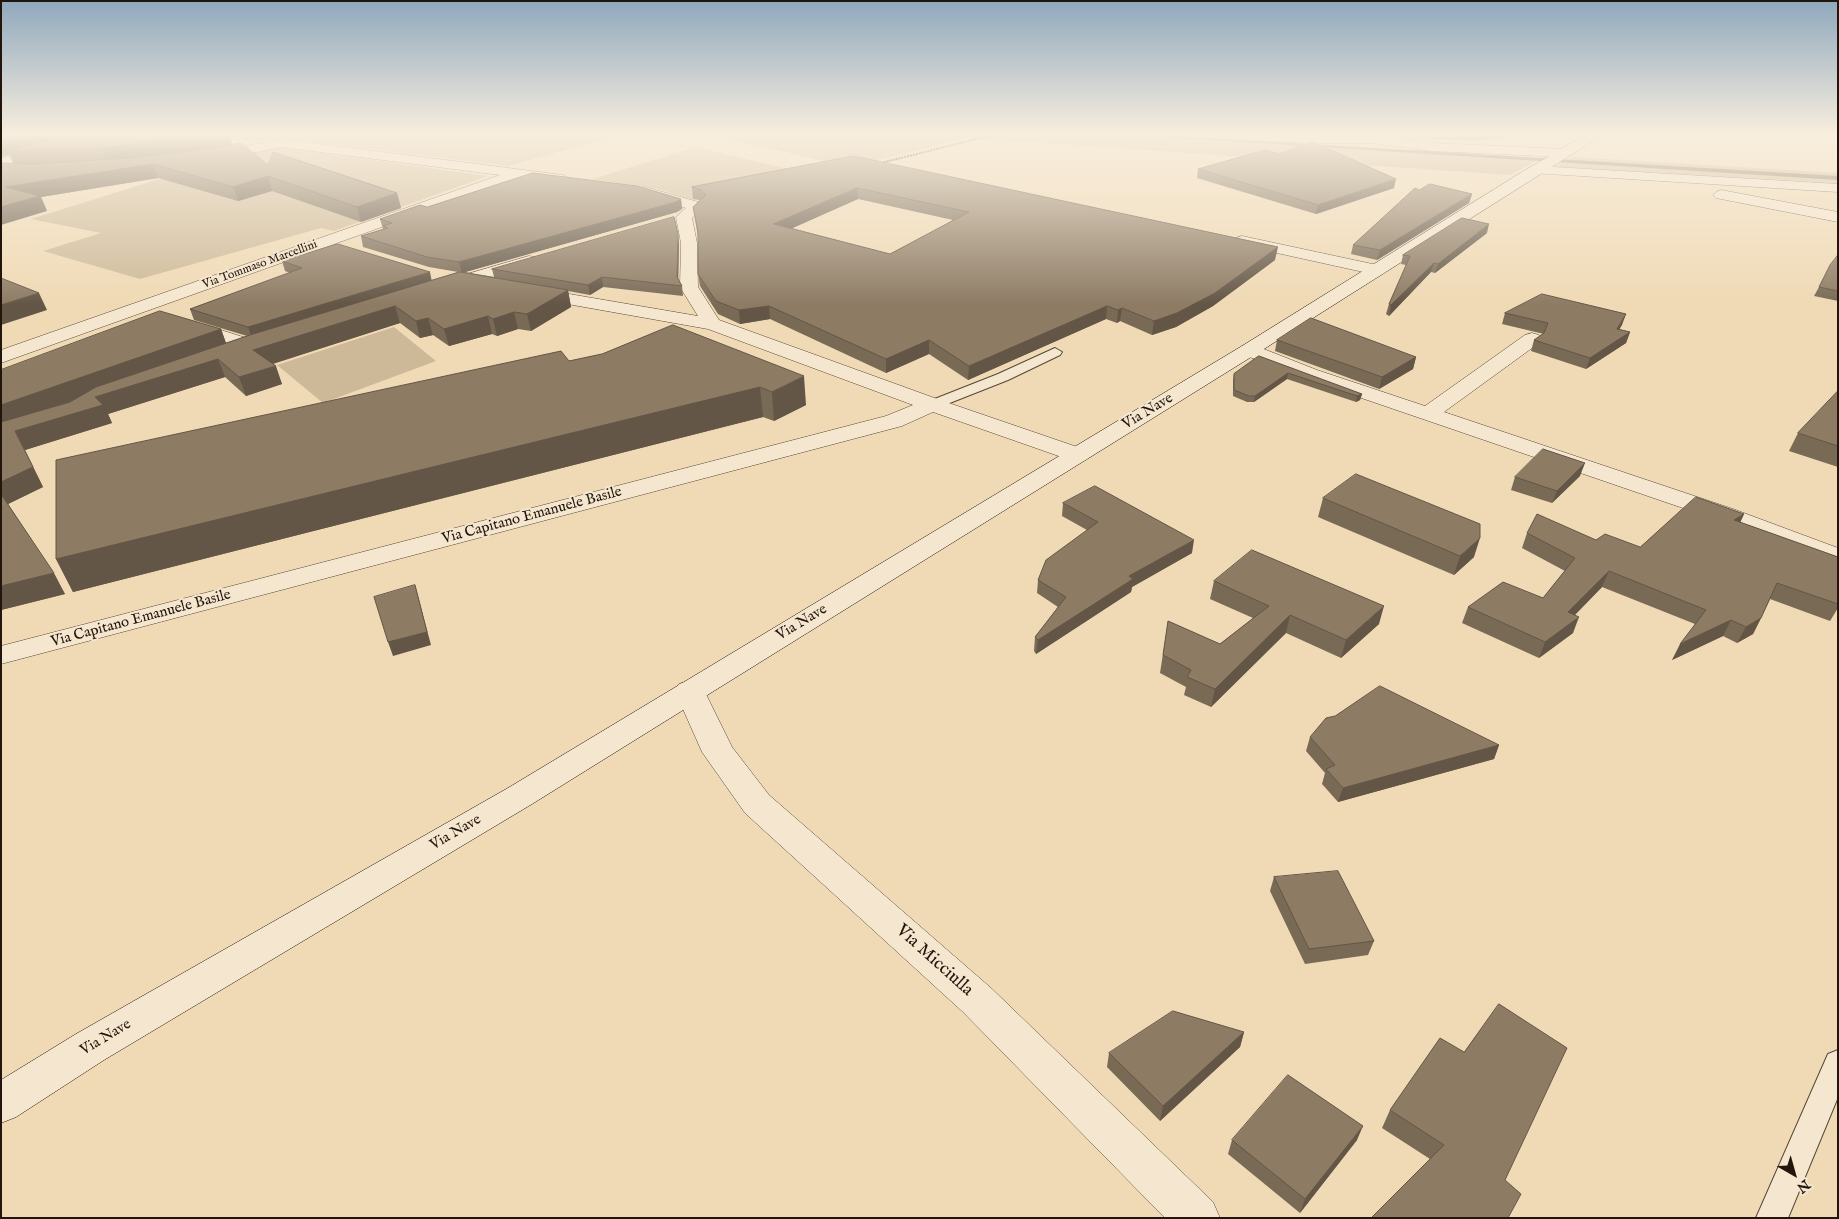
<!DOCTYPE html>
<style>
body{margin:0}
#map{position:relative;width:1839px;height:1219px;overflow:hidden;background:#f0dab5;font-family:"IM FELL English",serif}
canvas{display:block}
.frame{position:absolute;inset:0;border:2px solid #22150c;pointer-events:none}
.north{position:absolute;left:1769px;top:1149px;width:50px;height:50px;-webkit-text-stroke:4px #f5e7cf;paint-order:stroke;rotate:142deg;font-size:14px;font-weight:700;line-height:20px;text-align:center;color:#22150c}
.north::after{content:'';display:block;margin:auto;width:18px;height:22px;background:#22150c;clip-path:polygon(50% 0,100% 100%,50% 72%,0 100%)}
</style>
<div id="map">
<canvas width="1839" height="1219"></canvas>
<div class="frame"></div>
<div class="north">N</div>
</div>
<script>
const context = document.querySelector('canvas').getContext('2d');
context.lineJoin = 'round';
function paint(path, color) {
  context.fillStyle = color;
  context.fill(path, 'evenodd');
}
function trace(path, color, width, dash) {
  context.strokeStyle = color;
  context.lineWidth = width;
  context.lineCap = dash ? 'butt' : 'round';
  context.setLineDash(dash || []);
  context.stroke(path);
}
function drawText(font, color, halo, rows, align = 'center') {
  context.font = font + ' "IM FELL English",serif';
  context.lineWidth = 4;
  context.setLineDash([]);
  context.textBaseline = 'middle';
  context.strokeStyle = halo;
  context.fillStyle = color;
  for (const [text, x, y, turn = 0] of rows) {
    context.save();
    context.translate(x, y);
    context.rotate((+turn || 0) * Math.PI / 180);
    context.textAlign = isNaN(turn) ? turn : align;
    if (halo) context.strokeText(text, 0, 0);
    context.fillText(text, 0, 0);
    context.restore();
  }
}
const green = new Path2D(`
 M224 134H625L508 166 274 137 257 142Z
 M706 134H1149L1541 158 1510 175 968 138 849 167Z
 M279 147 488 176 334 231 321 228 140 279 43 251 101 233 31 219 156 180 256 162 247 155Z
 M695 147 801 172 694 200 658 189 593 179Z
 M1573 157 1838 173V183L1555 167Z
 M394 327 436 361 323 403 277 365Z`);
const stream = new Path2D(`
 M1115 134H1142L1838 176V180Z`);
const path = new Path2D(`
 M881 163 996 134`);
const lane = new Path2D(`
 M1055 348 1062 352 1060 355 1008 380 937 408 932 409 925 405 927 402 998 374Z
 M1838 1050V1097L1788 1218H1756L1828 1054Z`);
const street = new Path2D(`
 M1204 134 1371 135 1432 143 1565 149 1572 153 1565 157 1432 151 1371 143H1306L1211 138Z
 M281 139 563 175 570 179 563 183 519 178 1 363V350L500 175 281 147 213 161 206 157 213 153Z
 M1537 166 1838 184V192L1532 173 1530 170Z
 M645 187 702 203 705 206 692 218 697 243 698 287 719 320 940 400 1086 450 1089 455 1086 460 1078 462 1070 460 933 412 902 426 1 664V646L886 416 913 405 708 329 528 297 525 293 528 289 534 288 698 316 680 287 681 243 676 217 686 208 640 194 638 191 640 188Z
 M1721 190 1838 212V222L1716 198 1713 195 1716 192Z
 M1242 236 1377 265 1383 266 1386 270 1383 274 1377 275 1236 244 1234 241 1236 238Z
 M529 256 535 257 538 261 535 265 446 291 440 290 437 286 440 282Z
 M189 320 259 342 262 346 259 350 252 352 182 330 180 326 182 322Z
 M1532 333 1539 335 1542 339 1539 343 1444 412 1733 509 1838 548V564L1791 549 1715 519 1303 378 1242 354 1239 350 1242 346H1256L1317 370 1425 406 1525 335Z
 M690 681 701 684 732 747 769 795 991 988 1213 1202 1220 1218H1165L963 1012 745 813 702 752 675 691 679 684Z`);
const secondary = new Path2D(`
 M85 134H107L105 137 1 167V158Z
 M1587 134H1604L1256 354 532 804 104 1060 16 1117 1 1123V1080L76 1034 508 788 1242 346 1522 172Z`);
const wall = new Path2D(`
 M1 134H229L232 145 268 165 397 193 401 208 361 222 272 191 238 201 158 178 41 197 47 211 13 163 9 154 1 156Z
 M1364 134H1528L1470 141 1432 139 1425 136Z
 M1279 154 1394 188 1316 214 1197 178 1198 169Z
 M854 156 1275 260 1213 306 1176 327 1152 335 1120 321 1117 323 1106 319 968 380 929 354 886 373 770 319 740 324 718 314 700 286 698 274V237L693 207 700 200 693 199 692 187ZM858 199 953 220 890 254 791 228Z
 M1472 194 1469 203 1377 260 1351 254 1353 245Z
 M681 199 682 209 677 212 465 272 494 277 492 269 679 243 678 279 682 286 683 296 603 287 590 295 568 291 571 307 531 331 518 329 497 336 492 334 449 346 433 335 420 338 400 323 273 364 282 384 246 396 225 377 108 414 112 423 25 450 43 487 8 504 65 594 1 610V370L221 329 226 343 247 336 194 320 190 309 290 273 285 271 282 261 432 280 458 272 429 267 363 247 361 236 383 229 380 219 427 207Z
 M1487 233 1435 273 1431 272 1389 316 1386 314 1389 304 1406 265 1401 264 1403 255Z
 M1838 255V301L1814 296 1819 287Z
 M1505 313 1626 314 1619 329 1630 332 1626 343 1586 369 1531 351 1534 340 1544 334 1502 324Z
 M673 325 806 405 774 421 763 417 73 592 56 559 569 361 602 354Z
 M1277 340 1416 357 1413 369 1379 389 1275 351Z
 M1259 356 1362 394 1360 400 1356 402 1287 379 1254 402H1247L1233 396V380L1234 374Z
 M1838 391V467L1789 451 1798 433Z
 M1580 476 1552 503 1511 490 1515 477Z
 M1323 498 1474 557 1454 575 1318 517Z
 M1063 503 1192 553 1132 587 1131 592 1036 654 1034 651 1035 637 1058 607 1037 593 1038 580 1087 530 1062 516Z
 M1744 514 1740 522 1838 557V608L1830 621 1770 599 1761 618 1753 634 1737 643 1723 636 1672 660 1695 624 1602 587 1575 615 1573 633 1539 658 1462 623 1468 607 1543 598 1565 571 1522 548 1527 533 1596 540 1640 547Z
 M1214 581 1379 624 1341 658 1286 633 1211 707 1184 695 1186 687 1160 673 1168 621 1220 644 1253 618 1210 599Z
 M1310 737 1499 745 1494 759 1338 802 1322 784 1325 773 1306 751Z
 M1274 877 1374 941 1368 955 1305 964 1270 891Z
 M1244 1032 1240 1047 1160 1121 1107 1067 1109 1053Z
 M1390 1110 1505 1180 1430 1159 1382 1128Z
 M1232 1140H1357L1300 1213 1228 1154Z`);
const shadedWall = new Path2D(`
 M25 134H78L8 151 9 154 1 156V141Z
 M212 134H229L233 146 106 162 101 148Z
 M1472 134H1528L1470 141Z
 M153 164 158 178 41 197 47 211 1 225V207L5 187Z
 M268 176 272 191 238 201 233 187Z
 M1396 179 1394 188 1316 214 1318 205Z
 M857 188 858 199 775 236 774 224Z
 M397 193 401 208 361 222 357 207Z
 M1472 194 1469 203 1377 260 1380 250Z
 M681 199 682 209 677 212 462 273 459 262Z
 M1489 224 1487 233 1435 273 1438 264Z
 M678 234 679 243 678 287 677 277Z
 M1278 247 1275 260 1213 306 1176 327 1152 335 1154 321Z
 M1434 263 1431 272 1389 316 1391 305Z
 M430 272 432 282 252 338 248 327Z
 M602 277 603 287 590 295 588 285Z
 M568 290 571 307 531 331 527 314Z
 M39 293 47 310 1 325V305Z
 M395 306 400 323 259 368 253 350Z
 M769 306 770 319 740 324 739 310Z
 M1107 306 1106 319 968 380 969 366Z
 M1122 308 1120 321 1117 323 1118 310Z
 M514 312 518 329 497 336 493 319Z
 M1626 314 1622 325 1613 340 1617 329Z
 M488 316 492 334 449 346 444 329Z
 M428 318 433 335 420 338 416 321Z
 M221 329 227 346 1 427V405Z
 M1630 332 1626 343 1586 369 1590 358Z
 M929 340V354L886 373V359Z
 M1416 357 1413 369 1379 389 1382 377Z
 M218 359 225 377 108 414 112 423 25 450 15 431 95 397Z
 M276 366 282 384 246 396 239 377Z
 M1288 373 1287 379 1254 402 1255 396Z
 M804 376 806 405 774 421 772 392Z
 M760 387 763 417 73 592 56 559Z
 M1362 394 1360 400 1356 402 1357 396Z
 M1585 463 1580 476 1552 503 1557 491Z
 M33 467 43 487 6 505 1 496V482Z
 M1744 514 1737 530 1734 520Z
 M1480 538 1474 557 1454 575 1460 556Z
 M1194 540 1192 553 1132 587 1131 592 1036 654 1038 640 1129 576Z
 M1609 571 1602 587 1562 628 1568 612Z
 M54 573 65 594 1 610V586Z
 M415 585 431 645 393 656 388 642Z
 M1384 606 1379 624 1341 658 1346 640Z
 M1290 615 1286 633 1211 707 1215 689Z
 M1579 617 1573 633 1539 658 1545 642Z
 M1761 618 1753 634 1737 643 1746 627Z
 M1731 620 1723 636 1672 660 1680 644Z
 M1499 745 1494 759 1338 802 1343 788Z
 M1244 1032 1240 1047 1160 1121 1163 1106Z
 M1363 1126 1357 1140 1300 1213 1305 1199Z`);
const building = new Path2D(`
 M1 134H25L1 141Z
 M70 134H218L101 148 8 151Z
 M1313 142 1396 179 1318 205 1198 169 1265 150 1279 154Z
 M241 143 268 165 273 152 397 193 357 207 268 176 233 187 153 164 5 187 40 196 1 207V163L31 164 129 158 210 149Z
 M854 156 1278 247 1215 293 1177 313 1154 321 1122 308 1118 310 1107 306 969 366 929 340 886 359 769 306 739 310 716 301 698 274V231L693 207 706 195 701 190 692 187ZM857 188 969 212 890 254 774 224Z
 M533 173 637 186 681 199 676 202 459 262 427 257 361 236 388 228 383 226 392 223 380 219 420 205 427 207Z
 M1430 184 1472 194 1380 250 1353 245 1415 188 1419 190Z
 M674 217 678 234 677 277 682 286 602 277 588 285 492 269Z
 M1462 218 1489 224 1438 264 1434 263 1391 305 1389 304 1410 256 1403 255Z
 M338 244 430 272 248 327 190 309 302 268 282 261Z
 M1838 255V291L1819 287 1830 265Z
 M460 272 568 290 527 314 514 312 493 319 488 316 444 329 428 318 416 321 395 306 253 350 276 366 239 377 218 359 95 397 103 405 15 431 33 467 1 482V422L70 402 96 387 253 334Z
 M1 278 39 293 1 305Z
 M1542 294 1626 314 1617 329 1630 332 1590 358 1534 340 1544 333 1548 323 1505 313Z
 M160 311 221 329 1 405V370Z
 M1311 318 1416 357 1382 377 1277 340Z
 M673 325 804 376 772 392 760 387 56 559V460L561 351 569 361 602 354Z
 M1259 356 1362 394 1357 396 1288 373 1255 396H1249L1234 390V374Z
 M1838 391V446L1798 433Z
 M1543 449 1585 463 1557 491 1515 477Z
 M1356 474 1480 524V538L1460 556 1323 498Z
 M1095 486 1194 540 1129 576 1133 579 1038 640 1035 637 1066 597 1038 580 1046 560 1098 522 1063 503Z
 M1 494 54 573 1 586Z
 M1696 497 1744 514 1734 520 1838 557V604L1777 583 1761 618 1746 627 1731 620 1680 644 1706 610 1609 571 1568 612 1579 617 1545 642 1468 607 1503 582 1543 598 1575 558 1527 533 1537 514 1596 540 1605 534 1640 547Z
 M1252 550 1384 606 1346 640 1290 615 1215 689 1187 677 1191 670 1163 655 1168 621 1220 644 1269 606 1214 581Z
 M415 585 427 632 388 642 374 597Z
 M1380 686 1499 745 1343 788 1326 769 1335 765 1310 737 1326 718 1335 716Z
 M1338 871 1374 941 1309 949 1274 877Z
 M1499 1004 1567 1048 1505 1180 1521 1194 1508 1218H1371L1444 1145 1390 1110 1440 1038 1464 1052Z
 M1173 1011 1244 1032 1163 1106 1109 1053Z
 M1288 1075 1363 1126 1305 1199 1232 1140Z`);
const farStreetnames = [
 ["Via Tommaso Marcellini",260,265,-20]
];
const streetNames = [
 ["Via Nave",1148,412,-31],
 ["Via Capitano Emanuele Basile",532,516,-15],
 ["Via Capitano Emanuele Basile",141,619,-15],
 ["Via Nave",802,623,-31],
 ["Via Nave",456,833,-30],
 ["Via Nave",106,1038,-31]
];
const nearStreetnames = [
 ["Via Micciulla",934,961,42]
];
paint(green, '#cdb998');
paint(stream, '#74634f');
trace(lane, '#564636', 2);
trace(street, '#564636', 1);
trace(secondary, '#22150c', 1);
trace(path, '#22150c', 2, [2, 1]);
paint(lane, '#f5e7cf');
paint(street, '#f5e7cf');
paint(secondary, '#f5e7cf');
paint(wall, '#796a56');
paint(shadedWall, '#635646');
paint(building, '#8d7b64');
trace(building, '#635646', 1);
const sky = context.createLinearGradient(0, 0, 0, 305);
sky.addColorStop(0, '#8fa8bd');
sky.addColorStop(0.44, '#f8eede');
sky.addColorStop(1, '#f8eede00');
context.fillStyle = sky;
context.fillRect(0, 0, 1839, 305);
drawText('12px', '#22150c', '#f5e7cf', farStreetnames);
drawText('15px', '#22150c', '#f5e7cf', streetNames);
drawText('18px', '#22150c', '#f5e7cf', nearStreetnames);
</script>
